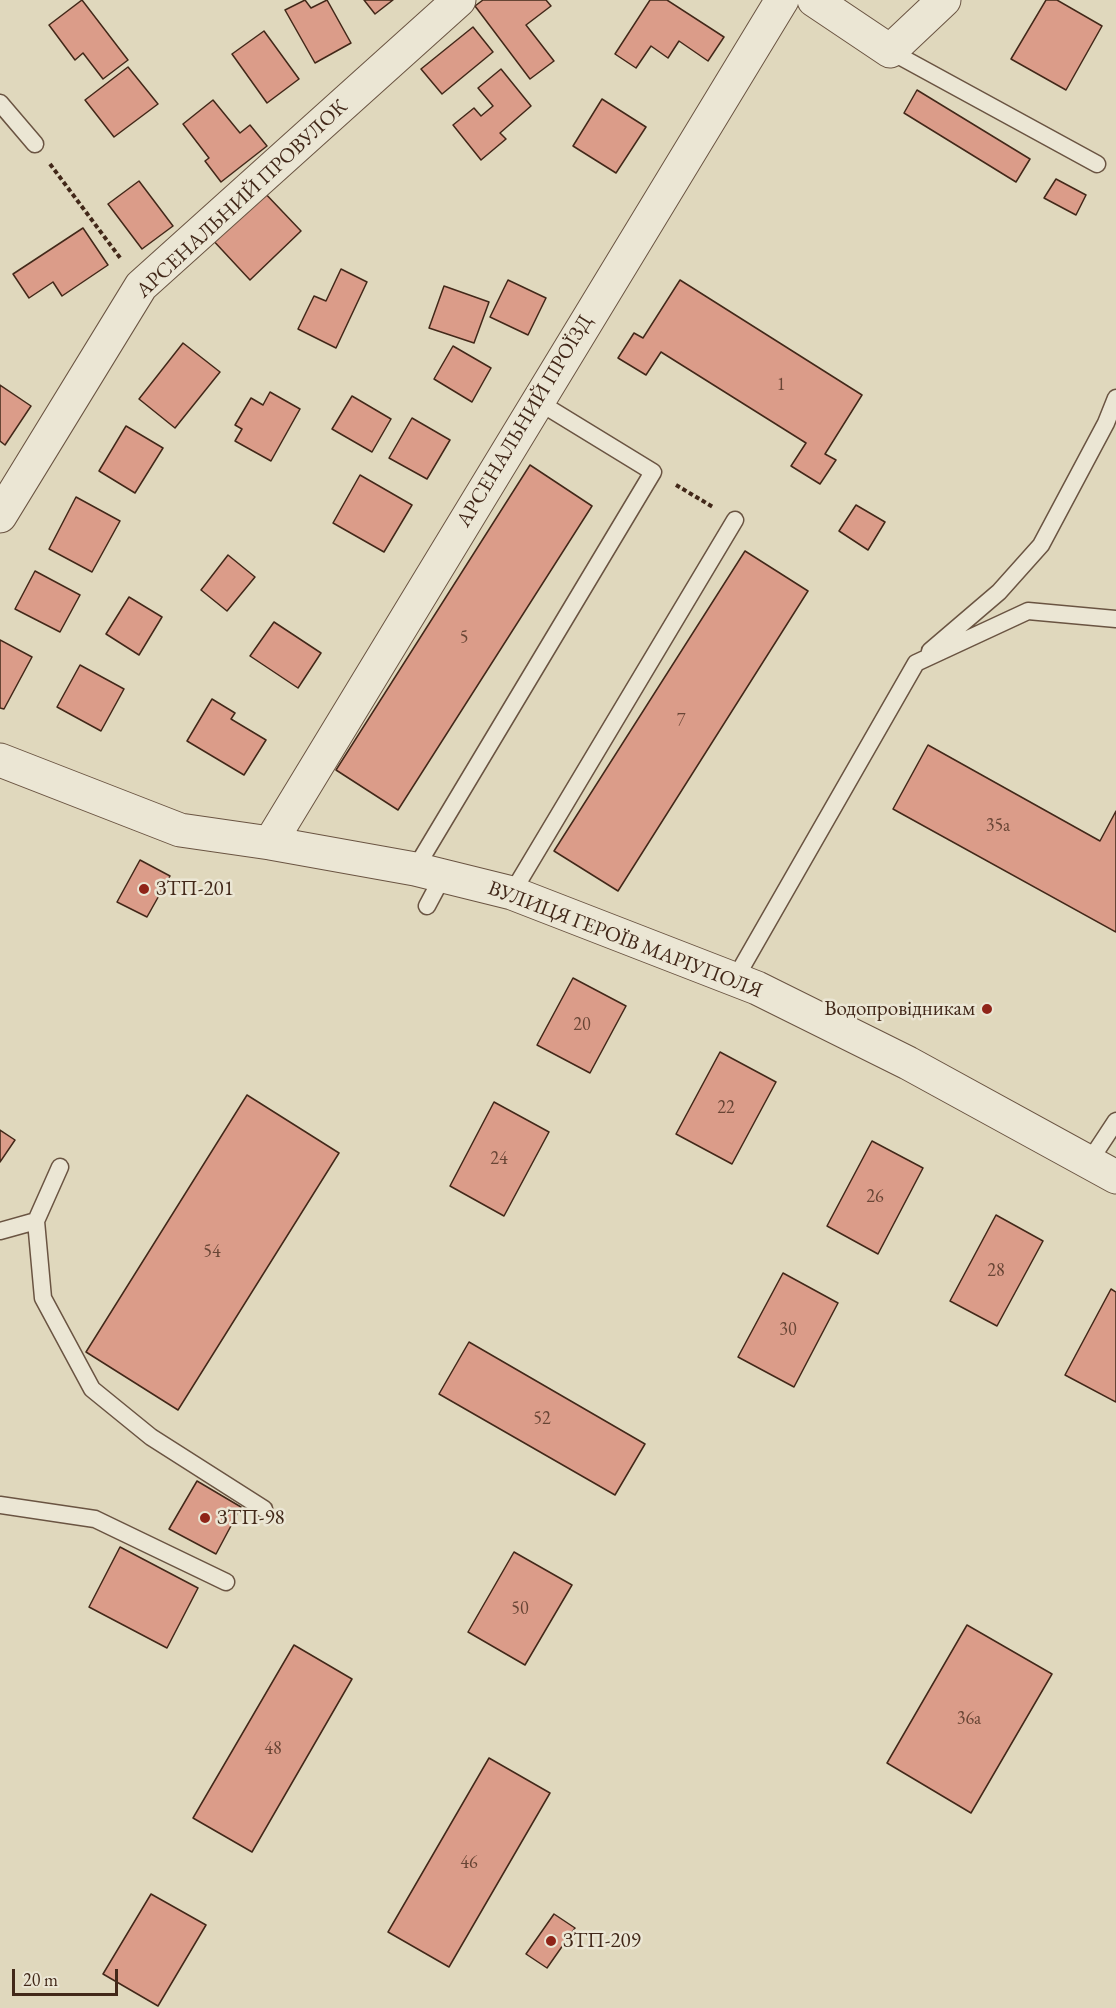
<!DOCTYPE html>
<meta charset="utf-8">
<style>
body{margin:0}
#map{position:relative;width:1116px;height:2008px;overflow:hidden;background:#e0d8bd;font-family:"EB Garamond",serif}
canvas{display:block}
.scale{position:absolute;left:12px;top:1969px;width:106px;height:27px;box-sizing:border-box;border:3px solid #422819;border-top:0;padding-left:8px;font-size:18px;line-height:21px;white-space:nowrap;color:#422819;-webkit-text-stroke:4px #ebe6d4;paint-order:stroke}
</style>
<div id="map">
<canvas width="1116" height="2008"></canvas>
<div class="scale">20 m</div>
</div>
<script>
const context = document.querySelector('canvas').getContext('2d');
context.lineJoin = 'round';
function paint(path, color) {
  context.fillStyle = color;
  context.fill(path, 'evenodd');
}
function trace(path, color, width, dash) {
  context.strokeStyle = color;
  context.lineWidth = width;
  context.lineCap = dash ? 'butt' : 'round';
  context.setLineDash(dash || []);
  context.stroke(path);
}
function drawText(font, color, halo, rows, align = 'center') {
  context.font = font + ' "EB Garamond",serif';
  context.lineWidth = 5;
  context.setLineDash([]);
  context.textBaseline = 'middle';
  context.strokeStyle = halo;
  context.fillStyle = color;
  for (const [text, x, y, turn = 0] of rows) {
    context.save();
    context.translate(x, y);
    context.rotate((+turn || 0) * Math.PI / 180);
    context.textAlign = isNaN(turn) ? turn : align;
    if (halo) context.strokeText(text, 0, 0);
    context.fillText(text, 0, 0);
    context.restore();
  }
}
const building = new Path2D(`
 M82 0 128 60 103 79 83 53 75 60 49 25Z
 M305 0 311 8 327 0 351 43 315 63 285 10Z
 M364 0H393L375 14Z
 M483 0H546L551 6 526 25 554 61 530 79 475 6Z
 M650 0H667L724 37 708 61 679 41 668 58 651 46 636 68 615 54Z
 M1046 0H1057L1102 26 1066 90 1011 59Z
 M473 27 493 52 442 94 421 69Z
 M264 31 299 79 267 103 232 54Z
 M128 67 158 104 114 137 85 100Z
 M501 69 531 106 500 133 506 139 481 160 453 125 474 108 481 116 493 106 478 88Z
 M917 90 1030 159 1016 182 904 113Z
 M602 99 646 127 616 173 573 146Z
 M213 100 240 133 250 125 267 146 221 182 205 161 209 158 183 124Z
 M1056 179 1086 195 1076 215 1044 198Z
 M139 181 173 226 142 249 108 204Z
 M261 189 301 231 250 280 210 237Z
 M83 228 108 265 62 296 53 282 29 298 13 274Z
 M341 269 367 282 336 348 298 329 314 296 326 301Z
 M508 280 546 298 528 335 490 317Z
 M680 280 862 395 825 454 836 460 820 484 791 466 806 443 661 352 646 375 618 358 634 333 643 338Z
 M444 286 489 302 474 343 429 328Z
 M183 343 220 372 175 428 139 399Z
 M453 346 491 368 472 402 434 379Z
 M0 385 31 406 5 445 0 441Z
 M270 392 300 409 271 461 235 441 242 429 235 425 251 398 263 405Z
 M352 396 391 419 372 452 332 429Z
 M412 418 450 440 427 479 389 458Z
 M126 426 163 448 135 493 99 471Z
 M530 465 592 506 398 810 336 770Z
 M360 475 412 505 384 552 333 523Z
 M76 497 120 521 92 572 49 549Z
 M856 505 885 522 868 550 839 531Z
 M745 551 808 591 618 891 554 851Z
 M228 555 255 577 227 611 201 590Z
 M35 571 80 595 60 632 15 609Z
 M129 597 162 617 139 655 106 634Z
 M274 622 321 653 298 688 250 656Z
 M0 640 32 657 4 709 0 708Z
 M80 665 124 689 101 731 57 707Z
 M212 699 235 713 231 719 266 740 244 775 187 741Z
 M928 745 1100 841 1116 811V932L893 809Z
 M140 860 170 876 147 917 117 902Z
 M573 978 626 1006 590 1073 537 1045Z
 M720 1052 776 1082 732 1164 676 1134Z
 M247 1095 339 1153 178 1410 86 1352Z
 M494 1102 549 1132 504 1216 450 1186Z
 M0 1130 15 1140 0 1162Z
 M872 1141 923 1168 878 1254 827 1226Z
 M996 1215 1043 1241 997 1326 950 1301Z
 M783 1273 838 1303 794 1387 738 1357Z
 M1111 1289 1116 1292V1402L1065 1375Z
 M469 1342 645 1444 615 1495 439 1394Z
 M197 1481 241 1507 216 1554 169 1529Z
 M120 1547 198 1588 167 1648 89 1607Z
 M514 1552 572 1585 525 1665 468 1632Z
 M967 1625 1052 1674 971 1813 887 1763Z
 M294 1645 352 1679 252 1852 193 1818Z
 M489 1758 550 1793 449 1967 388 1932Z
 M151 1894 206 1925 158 2006 103 1974Z
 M554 1914 575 1928 547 1968 526 1954Z`);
const path = new Path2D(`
 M50 164 121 259
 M676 485 713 507`);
const lane = new Path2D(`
 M890 51 1097 164
 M0 103 35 144
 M930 651 999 592 1041 545 1106 423 1116 398
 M415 869 653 472 537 401
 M512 893 735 520
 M427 906 443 876
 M735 979 916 663 1028 611 1116 619
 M1089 1162 1116 1121
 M60 1167 36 1221 43 1298 92 1389 151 1437 264 1509
 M0 1231 36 1221
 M0 1505 95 1519 226 1582`);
const street = new Path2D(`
 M814 0 890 51 944 0
 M0 516 141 286 459 0
 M0 760 180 830 270 843 415 869 512 893 757 988 908 1063 1116 1177
 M270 843 782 0`);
const markers = [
 [144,889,6,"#8f2418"],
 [987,1009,6,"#8f2418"],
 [205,1518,6,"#8f2418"],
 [551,1941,6,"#8f2418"]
];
const numberNames = [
 ["1",781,385],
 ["5",464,638],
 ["7",681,721],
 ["35а",998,826],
 ["20",582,1025],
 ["22",726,1108],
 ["24",499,1159],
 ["26",875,1197],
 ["54",212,1252],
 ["28",996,1271],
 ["30",788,1330],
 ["52",542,1419],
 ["50",520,1609],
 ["36а",969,1719],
 ["48",273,1749],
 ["46",469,1863]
];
const streetNames = [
 ["АРСЕНАЛЬНИЙ ПРОВУЛОК",242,199,-43],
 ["АРСЕНАЛЬНИЙ ПРОЇЗД",525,421,-59],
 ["ВУЛИЦЯ ГЕРОЇВ МАРІУПОЛЯ",625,940,21]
];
const poiNames = [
 ["ЗТП-201",156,889],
 ["Водопровідникам",975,1009,"right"],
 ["ЗТП-98",217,1518],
 ["ЗТП-209",563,1941]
];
paint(building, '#db9c89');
trace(building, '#422819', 1.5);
trace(lane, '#6a5442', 19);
trace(street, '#6a5442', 35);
trace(path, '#422819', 4, [4.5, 3]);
trace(lane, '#ebe6d4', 16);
trace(street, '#ebe6d4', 33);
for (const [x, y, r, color] of markers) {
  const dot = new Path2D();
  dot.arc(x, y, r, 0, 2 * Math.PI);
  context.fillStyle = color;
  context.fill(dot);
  trace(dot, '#ebe6d4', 2);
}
drawText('18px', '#684535', null, numberNames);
drawText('21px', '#422819', '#ebe6d4', streetNames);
drawText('21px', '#422819', '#ebe6d4', poiNames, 'left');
</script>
